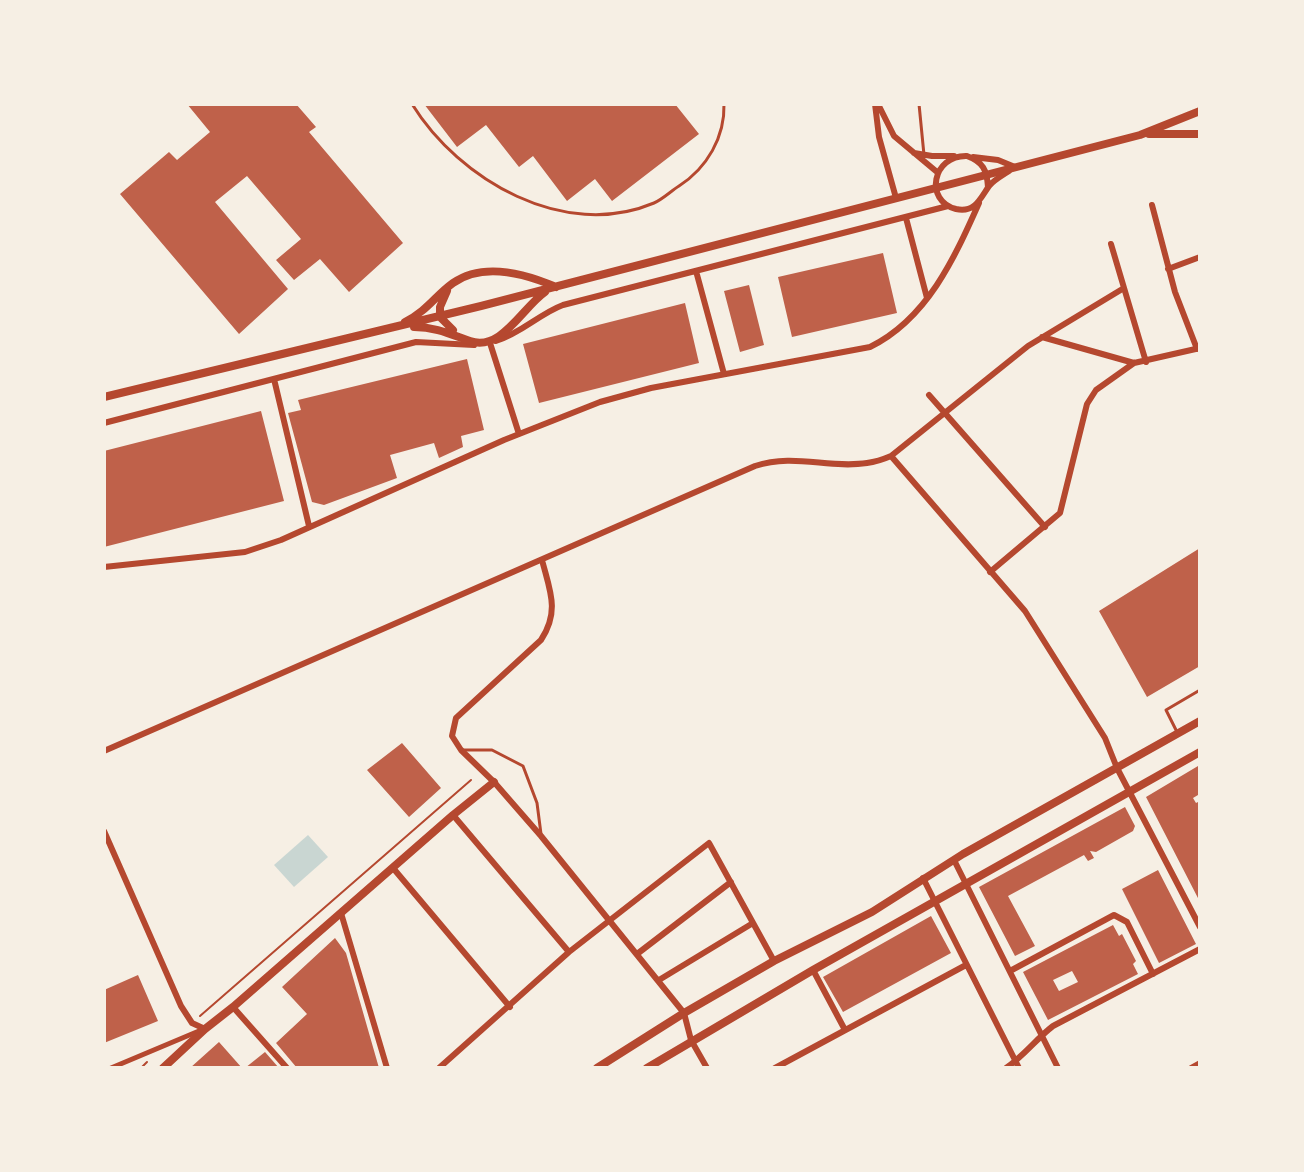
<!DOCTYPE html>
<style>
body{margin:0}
#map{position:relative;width:1304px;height:1172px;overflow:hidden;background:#f6efe4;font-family:"Nunito Sans",sans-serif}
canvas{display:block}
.frame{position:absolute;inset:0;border:106px solid #f6efe4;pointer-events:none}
</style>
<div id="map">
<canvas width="1304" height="1172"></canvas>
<div class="frame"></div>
</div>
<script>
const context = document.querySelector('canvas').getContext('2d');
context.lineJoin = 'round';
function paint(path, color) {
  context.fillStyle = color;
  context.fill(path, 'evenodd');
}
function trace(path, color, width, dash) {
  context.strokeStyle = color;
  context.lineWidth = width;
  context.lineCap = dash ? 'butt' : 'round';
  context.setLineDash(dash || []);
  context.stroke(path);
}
const water = new Path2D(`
 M308 835 328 857 294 887 274 865Z`);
const building = new Path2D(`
 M187 104H296L316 127 309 132 403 243 349 292 320 259 294 280 276 260 301 239 247 176 215 202 288 289 239 334 120 194 169 152 177 160 210 132Z
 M424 104H675L699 134 612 201 595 179 567 201 533 156 519 167 486 125 457 147Z
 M883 253 897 313 792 337 778 277Z
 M749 285 764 345 740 352 724 291Z
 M685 303 699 363 539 403 523 344Z
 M467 359 484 430 461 436 463 447 439 458 434 443 390 455 397 478 324 505 312 502 288 413 301 410 298 400Z
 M261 411 284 501 104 547V451Z
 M1200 548V666L1147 697 1099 611Z
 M402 743 441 788 409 817 367 770Z
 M1198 766 1200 799 1198 795 1193 798 1196 803 1200 801V902L1146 797Z
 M1125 807 1135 826 1133 831 1096 852 1090 851 1094 858 1088 861 1084 855 1008 896 1035 946 1015 956 979 887Z
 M1158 870 1196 944 1159 963 1122 889Z
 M931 916 951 953 843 1012 823 977Z
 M1113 925 1119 936 1122 934 1136 961 1133 964 1138 974 1048 1020 1023 972ZM1072 971 1078 982 1059 991 1053 980Z
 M335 938 346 953 379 1068H297L276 1043 307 1014 282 987Z
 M138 975 158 1021 104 1043V990Z
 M219 1042 242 1068H190Z
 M265 1052 279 1068H245Z`);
const path = new Path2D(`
 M200 1016 471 780
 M141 1068 147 1062`);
const service = new Path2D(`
 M412 104C459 180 564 241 654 203 663 199 671 191 679 186 707 168 725 137 724 104
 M919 104 924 155
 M1177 732 1166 710 1200 690
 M461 750H492L523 766 537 803 541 834`);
const pedestrian = new Path2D(`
 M111 1068 199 1031`);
const minor = new Path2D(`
 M875 104 879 137 896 198
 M878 104 894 136 937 172
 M914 153 932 156H954
 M973 157 998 160 1015 167
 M988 187C987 170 983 162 967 156 932 155 924 201 956 209 975 213 980 199 989 186 994 180 1003 175 1009 171
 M1152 205 1175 292 1197 349
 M906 218 927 298
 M1111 244 1146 362
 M1168 269 1200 257
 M696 271 724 374
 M1042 337 1134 363 1200 348
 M496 341C522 333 539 314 563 305L948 206
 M490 343 519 434
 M274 379 309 526
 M929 395 1045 527
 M104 423 416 342 474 345
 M891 456 1025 611 1105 738 1117 768 1200 927
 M542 560C550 591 560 611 541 640L456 718 452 736 461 750 494 782 541 836 684 1013 691 1040 707 1068
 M104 567 245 552 281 540 504 440 600 402 651 388 870 347C927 319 954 259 979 203
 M990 572 1060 513 1087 404 1096 390 1134 363
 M104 751 755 466C794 453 829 469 867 463 875 462 884 459 891 456L1028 346 1124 288
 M453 815 569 952
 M104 831 181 1006 192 1023 205 1029
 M954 860 1058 1068
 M393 868 510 1007
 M923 878 1019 1068
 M341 913 387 1068
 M637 954 731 882
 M813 970 845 1030
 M1010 971 1114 915 1127 922 1153 974
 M659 980 753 923
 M233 1007 287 1068
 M439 1068 569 952 709 843 774 961
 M775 1068 966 965
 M1006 1068C1024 1056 1036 1039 1053 1026L1200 949
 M1191 1068 1200 1063`);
const tertiary = new Path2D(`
 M1149 134H1200
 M447 291 440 307V317L453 330
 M405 322C428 310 435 296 453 283 483 262 526 274 556 287
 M414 327C436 327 450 334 470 341 501 352 522 308 545 292
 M104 397 481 306 1140 135 1200 111
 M163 1068 205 1029 233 1007 453 815 494 782
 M597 1068 684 1013 774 961 872 912 963 854 1200 721
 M647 1068 813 970 1200 752`);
paint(water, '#c9d6d2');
paint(building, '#bf614a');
trace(path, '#b5482f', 2);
trace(service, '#b5482f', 3);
trace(pedestrian, '#b5482f', 5);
trace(minor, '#b5482f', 6);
trace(tertiary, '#b5482f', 8);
</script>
